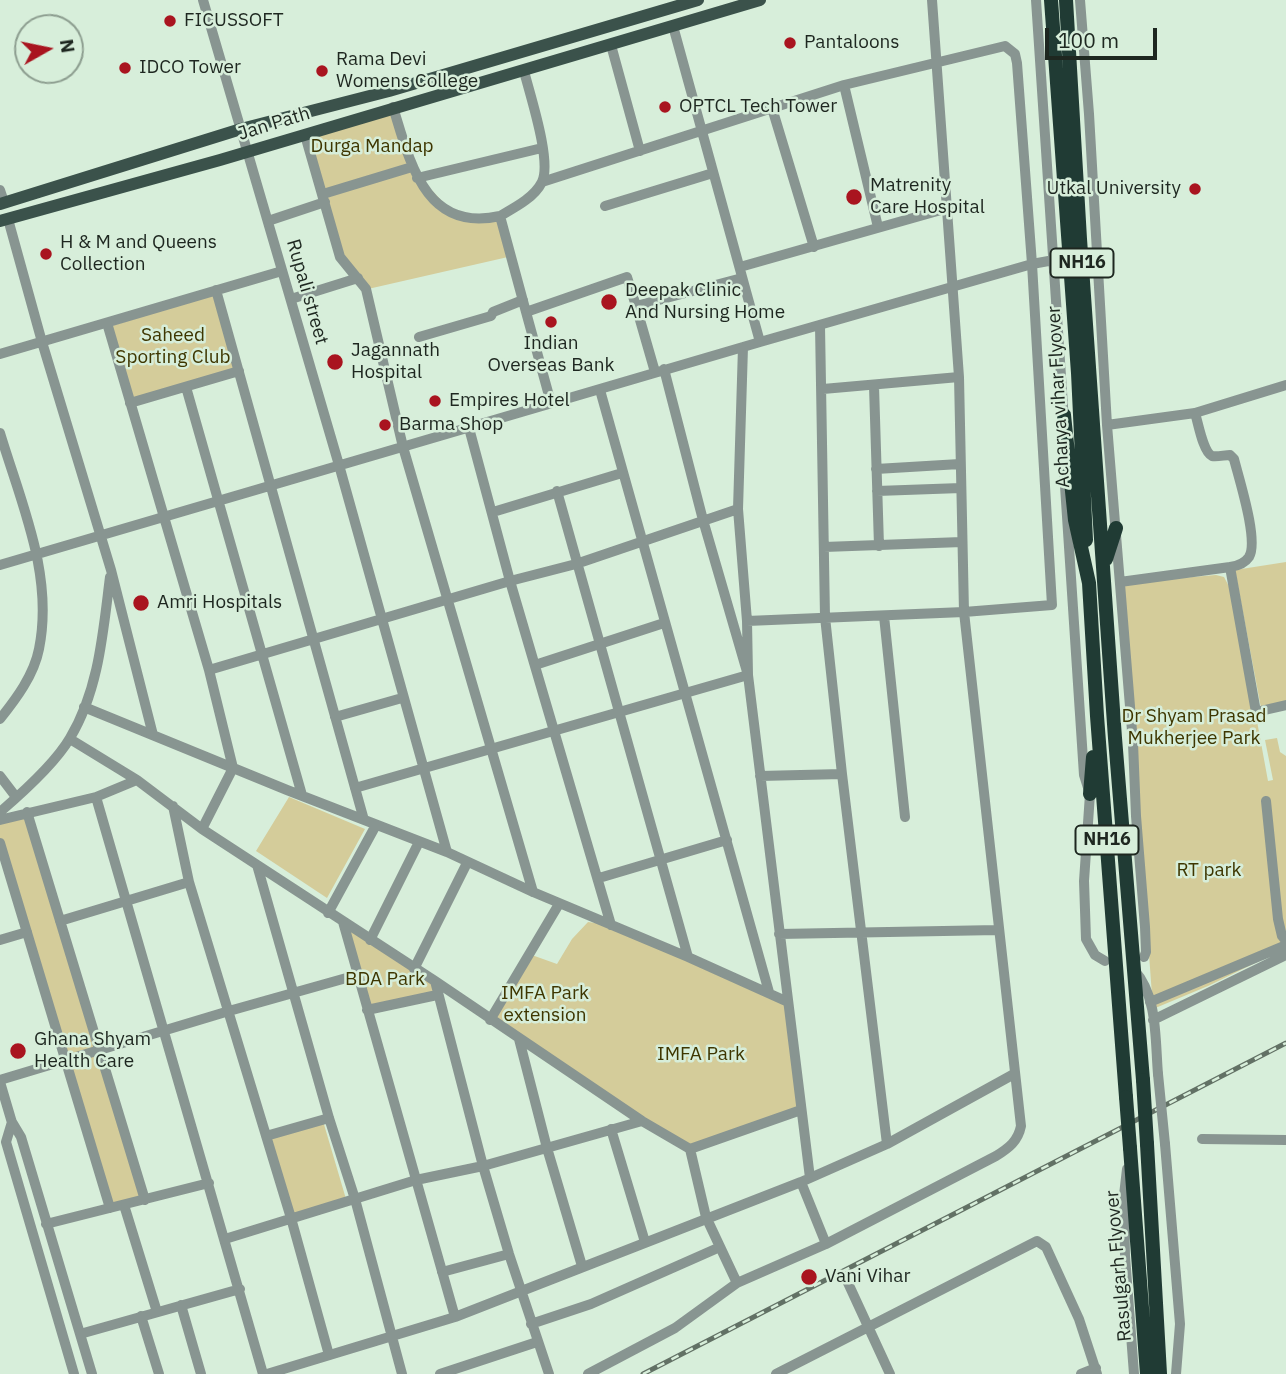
<!DOCTYPE html>
<style>
body{margin:0}
#map{position:relative;width:1286px;height:1374px;overflow:hidden;background:#d7eeda;font-family:"IBM Plex Sans",sans-serif}
canvas{display:block}
.north{position:absolute;left:14px;top:14px;width:70px;height:70px;box-sizing:border-box;background:#d7eeda;border:2px solid #8d9e90;border-radius:50%;rotate:81deg;font-size:19px;font-weight:700;line-height:28px;text-align:center;color:#1e2720}
.north::after{content:'';display:block;margin:auto;width:24px;height:32px;background:#a9141f;clip-path:polygon(50% 0,100% 100%,50% 72%,0 100%)}
.scale{position:absolute;left:1045px;top:28px;width:112px;height:32px;box-sizing:border-box;border:4px solid #1e2720;border-top:0;padding-left:9px;font-size:21px;line-height:24px;white-space:nowrap;color:#1e2720;-webkit-text-stroke:5px #d7eeda;paint-order:stroke}
</style>
<div id="map">
<canvas width="1286" height="1374"></canvas>
<div class="north">N</div>
<div class="scale">100 m</div>
</div>
<script>
const context = document.querySelector('canvas').getContext('2d');
context.lineJoin = 'round';
function paint(path, color) {
  context.fillStyle = color;
  context.fill(path, 'evenodd');
}
function trace(path, color, width, dash) {
  context.strokeStyle = color;
  context.lineWidth = width;
  context.lineCap = dash ? 'butt' : 'round';
  context.setLineDash(dash || []);
  context.stroke(path);
}
function drawText(font, color, halo, rows, align = 'center') {
  context.font = font + ' "IBM Plex Sans",sans-serif';
  context.lineWidth = 5;
  context.setLineDash([]);
  context.textBaseline = 'middle';
  context.strokeStyle = halo;
  context.fillStyle = color;
  for (const [text, x, y, turn = 0] of rows) {
    context.save();
    context.translate(x, y);
    context.rotate((+turn || 0) * Math.PI / 180);
    context.textAlign = isNaN(turn) ? turn : align;
    if (halo) context.strokeText(text, 0, 0);
    context.fillText(text, 0, 0);
    context.restore();
  }
}
const green = new Path2D(`
 M392 109 410 166 324 193 306 136Z
 M411 168 456 216 499 217 508 257 368 289 342 256 326 195Z
 M213 295 234 369 131 399 111 326Z
 M1286 562V702L1261 708 1235 570Z
 M1216 575 1224 577 1234 596 1268 781 1273 780 1265 740 1277 738 1280 752 1286 756V948L1208 986 1153 1009 1122 583Z
 M289 797 365 829 327 898 256 851Z
 M27 812 145 1200 110 1208 0 854V820Z
 M343 922 435 981 437 995 367 1010Z
 M588 922 611 925 788 1002 801 1110 690 1149 490 1020 529 954 557 964 572 939Z
 M323 1121 346 1199 292 1214 269 1136Z`);
const minor = new Path2D(`
 M203 0 339 465 447 852
 M1036 0 1064 421
 M1080 0 1089 114 1107 425 1133 743 1136 816 1145 927 1146 952 1144 957
 M673 26 760 342 1032 264 1052 605 964 612 747 621
 M611 45 640 151
 M524 71C530 95 552 161 542 182 534 198 514 208 500 216L526 312
 M844 85 878 227
 M393 107C410 162 425 233 500 216
 M772 108 814 247
 M305 135 340 257 366 289 403 447 533 892
 M417 178 542 148
 M542 182 844 85 1005 46 1015 54 1017 63 1032 264 1054 260
 M0 190 4 202
 M323 194 412 167
 M605 206 713 173
 M8 219 42 342 111 570 153 735
 M268 221 325 202
 M740 267 948 208
 M216 290 364 820
 M291 299 358 278
 M107 323 209 670 233 768 202 829
 M820 326 825 617 842 774 887 1144
 M419 337 491 316 493 312 523 300
 M760 342 743 347 738 509 747 621 748 675 810 1178
 M0 354 282 271
 M655 372 636 306 742 278
 M874 386 879 546
 M186 387 302 795
 M823 389 959 377
 M600 390 769 992
 M130 403 239 371
 M551 403 526 312 627 277 636 306
 M1107 425 1195 413 1286 385
 M469 428 510 581 611 925
 M0 433C21 503 54 575 39 649 34 675 16 699 0 719
 M876 469 960 464
 M1064 471 1084 775 1090 794 1084 881 1086 939 1095 955 1105 961
 M557 491 688 957
 M877 491 961 488
 M493 512 622 473
 M824 547 962 542
 M0 565 743 347
 M1230 567 1256 712 1286 705
 M1120 582 1230 567C1237 566 1245 563 1249 557 1259 541 1239 479 1234 459L1230 455C1225 455 1217 457 1212 456 1203 452 1198 422 1195 413
 M884 616 905 817
 M535 665 664 623
 M209 670 510 581 576 564 738 509
 M84 707 287 790 447 852 533 892 688 957 788 1002
 M335 717 402 698
 M70 739 137 780 202 829 435 981 642 1121 690 1149 706 1217 737 1283 675 1328 588 1374
 M0 776 16 797
 M760 776 842 774
 M355 788 748 675 703 520 664 369
 M96 797 263 1374
 M1266 801 1278 919 1282 936 1286 941
 M173 806 189 882 291 1218 329 1355
 M0 812C21 794 56 762 70 738 99 690 103 632 110 577
 M27 812 145 1200
 M0 820 96 797 137 780
 M0 843 110 1208
 M257 865 329 1118 355 1199 402 1374
 M599 878 727 840
 M328 913 376 825
 M60 921 189 882
 M343 922 455 1317
 M779 934 998 930
 M0 940 27 932
 M370 940 419 842
 M414 969 467 863
 M1134 970C1158 996 1155 1040 1158 1074
 M435 981 483 1166 509 1254 549 1374
 M1150 1002 1286 945
 M367 1010 437 995
 M490 1020 559 904
 M1153 1020 1286 955
 M519 1039 547 1148 582 1266
 M0 1080 229 1011 357 975
 M0 1082 13 1126
 M611 1129 645 1242
 M266 1136 329 1118
 M1202 1139 1286 1140
 M1165 1144 1180 1324 1176 1374
 M690 1149 801 1110
 M1127 1169 1124 1195 1125 1256 1134 1374
 M801 1182 826 1244 996 1156C1009 1148 1018 1141 1021 1126L964 612 959 377 932 0
 M124 1205 157 1312
 M46 1224 209 1183
 M225 1239 416 1180 483 1166 642 1121
 M442 1272 509 1254
 M737 1283 826 1244
 M848 1283 890 1374
 M181 1305 201 1374
 M141 1316 159 1374
 M531 1324 591 1304 720 1247
 M80 1334 240 1289
 M74 1374 6 1142 12 1122 21 1137 92 1374
 M267 1374 455 1317 801 1182 887 1144 1014 1074
 M440 1374 537 1342
 M776 1374 1037 1241 1046 1247 1079 1319 1097 1374
 M1081 1374 1096 1368`);
const major = new Path2D(`
 M0 204 241 129 389 91 698 0
 M0 221 220 160 760 0`);
const highway = new Path2D(`
 M1051 0 1078 373 1086 540
 M1066 0 1080 239 1115 738 1143 1080
 M1064 415 1075 520 1089 583 1097 716 1126 1097
 M1106 559 1116 528
 M1090 794 1093 757
 M1147 1144 1160 1374
 M1130 1148 1147 1374`);
const rail = new Path2D(`
 M643 1374 1286 1043`);
const minorBridge = new Path2D(`
 M1158 1074 1165 1144`);
const highwayBridge = new Path2D(`
 M1143 1080 1147 1144
 M1126 1097 1130 1148`);
const markers = [
 [170,21,7,"#a9141f"],
 [790,43,7,"#a9141f"],
 [125,68,7,"#a9141f"],
 [322,71,7,"#a9141f"],
 [665,107,7,"#a9141f"],
 [1195,189,7,"#a9141f"],
 [854,197,9,"#a9141f"],
 [46,254,7,"#a9141f"],
 [609,302,9,"#a9141f"],
 [551,322,7,"#a9141f"],
 [335,362,9,"#a9141f"],
 [435,401,7,"#a9141f"],
 [385,425,7,"#a9141f"],
 [141,603,9,"#a9141f"],
 [18,1051,9,"#a9141f"],
 [809,1277,9,"#a9141f"]
];
const shields = [
 [1082,263,63],
 [1107,840,63]
];
const shieldNames = [
 ["NH16",1082,263],
 ["NH16",1107,840]
];
const poiNames = [
 ["FICUSSOFT",184,21],
 ["Pantaloons",804,43],
 ["Rama Devi",336,60],
 ["Womens College",336,82],
 ["IDCO Tower",139,68],
 ["OPTCL Tech Tower",679,107],
 ["Matrenity",870,186],
 ["Care Hospital",870,208],
 ["Utkal University",1181,189,"right"],
 ["H & M and Queens",60,243],
 ["Collection",60,265],
 ["Deepak Clinic",625,291],
 ["And Nursing Home",625,313],
 ["Indian",551,344,"center"],
 ["Overseas Bank",551,366,"center"],
 ["Jagannath",351,351],
 ["Hospital",351,373],
 ["Empires Hotel",449,401],
 ["Barma Shop",399,425],
 ["Amri Hospitals",157,603],
 ["Ghana Shyam",34,1040],
 ["Health Care",34,1062],
 ["Vani Vihar",825,1277]
];
const streetNames = [
 ["Jan Path",274,124,-17],
 ["Rupali street",307,292,74],
 ["Acharya vihar Flyover",1059,397,-93],
 ["Rasulgarh Flyover",1119,1266,-95]
];
const parkNames = [
 ["Durga Mandap",372,147],
 ["Saheed",173,336],
 ["Sporting Club",173,358],
 ["Dr Shyam Prasad",1194,717],
 ["Mukherjee Park",1194,739],
 ["RT park",1209,871],
 ["BDA Park",385,980],
 ["IMFA Park",545,994],
 ["extension",545,1016],
 ["IMFA Park",701,1055]
];
paint(green, '#d4cc9a');
trace(minor, '#889591', 10);
trace(major, '#3b524b', 12);
trace(highway, '#203b34', 14);
trace(rail, '#627165', 5);
trace(rail, '#d7eeda', 2.5, [8]);
trace(minorBridge, '#889591', 10);
trace(highwayBridge, '#203b34', 14);
for (const [x, y, r, color] of markers) {
  const dot = new Path2D();
  dot.arc(x, y, r, 0, 2 * Math.PI);
  context.fillStyle = color;
  context.fill(dot);
  trace(dot, '#d7eeda', 2.5);
}
for (const [x, y, w] of shields) {
  const box = new Path2D();
  box.roundRect(x - w / 2, y - 14.5, w, 29, 5);
  context.fillStyle = '#d7eeda';
  context.fill(box);
  trace(box, '#1e2720', 2);
}
drawText('bold 18px', '#1e2720', null, shieldNames);
drawText('19px', '#1e2720', '#d7eeda', poiNames, 'left');
drawText('19px', '#1e2720', '#d7eeda', streetNames);
drawText('19px', '#3e3600', '#d7eeda', parkNames);
</script>
